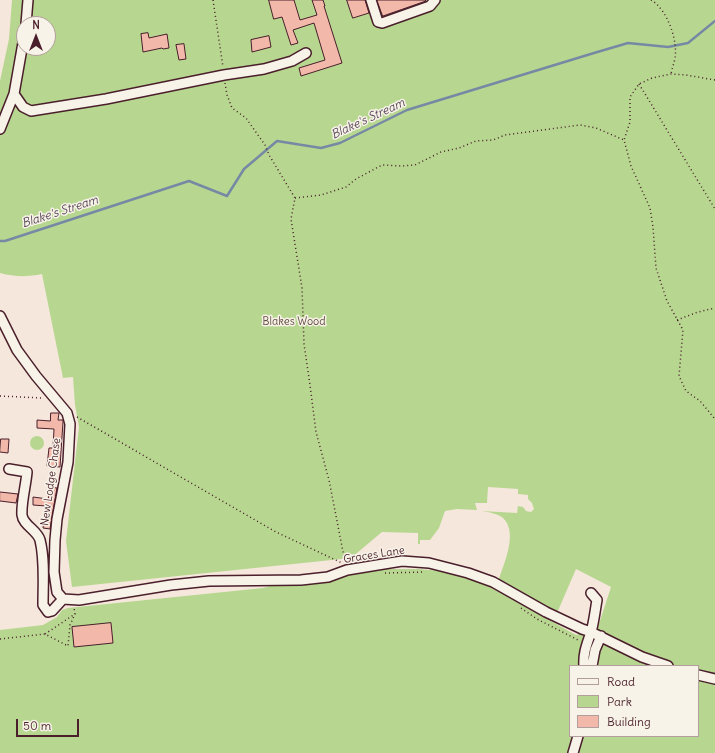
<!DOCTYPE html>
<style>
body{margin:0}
#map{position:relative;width:715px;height:753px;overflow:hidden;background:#f6e7dc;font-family:Delius,sans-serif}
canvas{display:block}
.legend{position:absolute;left:569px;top:665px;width:130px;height:72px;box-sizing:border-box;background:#f7f3e8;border:1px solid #b29e9c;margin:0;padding:5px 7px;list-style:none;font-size:12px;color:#4a1f2b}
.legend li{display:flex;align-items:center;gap:8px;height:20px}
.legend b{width:20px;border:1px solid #b29e9c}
.north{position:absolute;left:16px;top:16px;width:40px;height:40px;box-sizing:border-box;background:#f7f3e8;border:1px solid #b29e9c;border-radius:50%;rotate:0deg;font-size:11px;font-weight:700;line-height:16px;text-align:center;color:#4a1f2b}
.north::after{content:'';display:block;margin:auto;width:14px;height:18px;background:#4a1f2b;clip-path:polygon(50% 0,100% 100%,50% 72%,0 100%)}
.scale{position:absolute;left:16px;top:719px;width:63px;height:18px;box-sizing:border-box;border:2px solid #4a1f2b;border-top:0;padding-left:5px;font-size:12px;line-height:14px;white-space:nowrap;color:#4a1f2b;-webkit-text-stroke:3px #f7f3e8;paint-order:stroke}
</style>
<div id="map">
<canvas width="715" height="753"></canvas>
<ul class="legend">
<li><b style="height:5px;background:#f7f3e8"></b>Road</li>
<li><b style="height:11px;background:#b7d790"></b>Park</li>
<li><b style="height:11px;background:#f2b8aa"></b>Building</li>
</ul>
<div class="north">N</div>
<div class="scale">50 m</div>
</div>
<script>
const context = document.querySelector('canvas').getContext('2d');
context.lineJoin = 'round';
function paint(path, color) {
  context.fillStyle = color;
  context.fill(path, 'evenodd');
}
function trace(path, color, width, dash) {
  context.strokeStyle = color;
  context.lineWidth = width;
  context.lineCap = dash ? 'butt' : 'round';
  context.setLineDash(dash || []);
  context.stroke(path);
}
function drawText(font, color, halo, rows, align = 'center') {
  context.font = font + ' Delius,sans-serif';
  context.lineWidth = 3;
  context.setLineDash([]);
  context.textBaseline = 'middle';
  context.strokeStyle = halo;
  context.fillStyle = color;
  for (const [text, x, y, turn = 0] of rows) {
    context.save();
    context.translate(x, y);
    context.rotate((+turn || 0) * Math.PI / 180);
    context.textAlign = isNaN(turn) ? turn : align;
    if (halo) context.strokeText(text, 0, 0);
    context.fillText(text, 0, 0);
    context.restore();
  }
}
const green = new Path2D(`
 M12 0H715V753H0V630L43 625 57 617 62 610 68 608 263 588 277 584 322 583 346 574 381 569H419L452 572 488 586 576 635 598 627 611 587 576 569 557 613 498 582C503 565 519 533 503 518 498 514 489 512 482 511L517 513 518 506 523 507 526 511 531 512 534 509 532 503 528 499V495L518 494V489L488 487 487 503H475L477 510 457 509 445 511 439 528 430 540H420V544H418V533L382 532 351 558 72 587 66 541 79 427 75 405 73 377 63 378 42 274C27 277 15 277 0 273V81L9 39ZM24 24H48V48H24ZM570 666H698V736H570Z
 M30 443a7 7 0 1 1 14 0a7 7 0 1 1-14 0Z`);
const stream = new Path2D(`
 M0 241H5L189 181 227 196 244 169 277 141 321 148 340 143 407 110 594 53 628 43 668 47 688 43 715 21`);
const building = new Path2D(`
 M269 0H294L300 20 317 15 312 0H323L325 6H324L342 63 301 76 299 68 325 60 314 23 293 30 298 43 291 45 282 17 274 19Z
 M347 0H365L369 13 353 18Z
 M377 0H425L426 1 383 16Z
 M148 33 149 38 167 34 169 48 163 49 162 48 143 52 141 34Z
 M269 36 271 47 252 52 251 40Z
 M184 44 186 59 179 60 176 45Z
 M51 413H59L58 420H63V422L60 467 47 466 49 448H53L54 429 37 428V420L50 421Z
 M1 439H9L8 453 0 452Z
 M49 487 57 488 50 529 43 528 46 506 33 505V497L48 499Z
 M0 492 18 494 16 503 0 501Z
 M111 623 113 643 74 647 72 627Z`);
const path = new Path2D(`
 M213 0 223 67
 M651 0C667 9 678 40 675 58 674 64 672 68 671 74
 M715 80 686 75 671 74 652 78 639 84 630 97V122L624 140 631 166 650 208 653 227 656 268 667 301 683 330 679 376 686 391 700 401 715 419
 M225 83 227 95 232 108 246 118 265 145 269 155 295 198 291 219 302 288 304 344 310 385 316 432 329 480 345 562
 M639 84 715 209
 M295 198 321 195 346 187 356 179 382 165 402 166 415 165 441 152 459 148 476 141 493 140 505 135 580 125 596 128 624 140
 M677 320 698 312 715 308
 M0 396 42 398
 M77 417 276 532 342 563
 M385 573 425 572
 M521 608 537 619 580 641
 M45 634 75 614 74 608
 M0 639 45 634 68 646 70 625 75 614`);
const minor = new Path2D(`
 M371 0 378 22 382 23 430 6 435 0
 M26 24 28 0
 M14 94 23 107 31 111 106 99 224 75 264 69 292 61 306 53
 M0 129 14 94 24 37
 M0 316 17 350 36 376 67 413 70 424 68 462 57 519 55 540 54 572 57 592 63 599
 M9 469 27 472C26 485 21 503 22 515 23 525 37 530 40 540 45 560 43 584 43 605L48 612 52 611 63 599
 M63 599 79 600 171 585 209 581 301 580 328 577 347 570 402 561 429 563 468 573 493 582 546 612 582 629 591 632 642 657 668 666
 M584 666C583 653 587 644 591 632 594 622 595 611 597 600L591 593
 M592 666 595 650 601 636
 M698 675 715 679
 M573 753 578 736`);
const parkNames = [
 ["Blakes Wood",294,322]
];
const streetNames = [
 ["New Lodge Chase",51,482,-82],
 ["Graces Lane",374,555,-9]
];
const waterNames = [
 ["Blake's Stream",368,119,-25],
 ["Blake's Stream",60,212,-18]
];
paint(green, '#b7d790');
trace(stream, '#7689a4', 2.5);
paint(building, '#f2b8aa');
trace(building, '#4a1f2b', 1);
trace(minor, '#4a1f2b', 12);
trace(path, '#4a1f2b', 1.5, [1, 3]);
trace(minor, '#f7f3e8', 9);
drawText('11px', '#654d44', '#f7f3e8', parkNames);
drawText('11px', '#4a1f2b', '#f7f3e8', streetNames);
drawText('italic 12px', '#5c4b5d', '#f7f3e8', waterNames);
</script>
